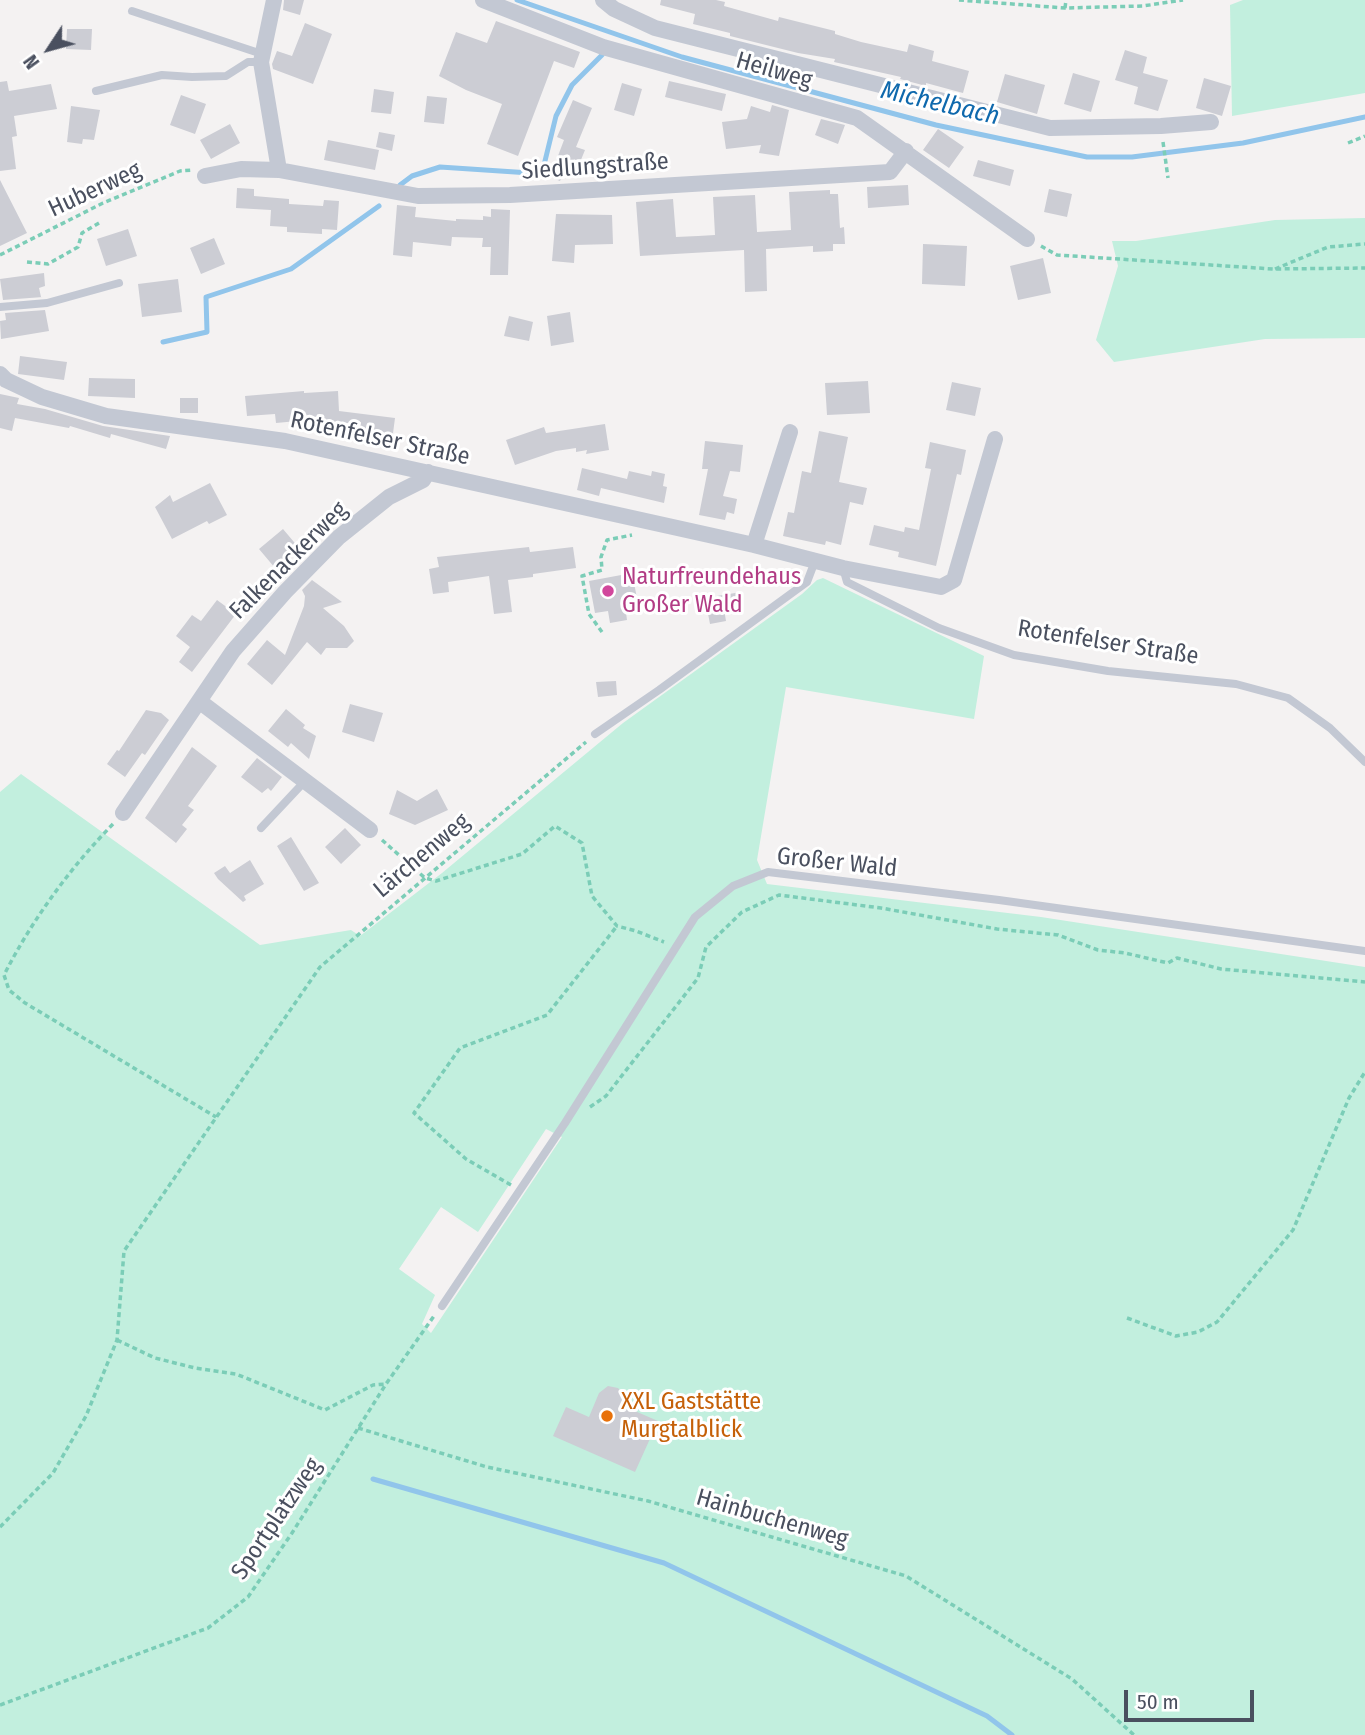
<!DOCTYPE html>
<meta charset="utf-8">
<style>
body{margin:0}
#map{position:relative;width:1365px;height:1735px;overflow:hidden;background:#f4f2f2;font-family:"Fira Sans Condensed",sans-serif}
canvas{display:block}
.north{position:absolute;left:14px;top:14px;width:70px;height:70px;-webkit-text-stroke:5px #fff;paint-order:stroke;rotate:234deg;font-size:19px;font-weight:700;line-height:28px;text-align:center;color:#4a505f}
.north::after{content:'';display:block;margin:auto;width:24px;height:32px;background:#4a505f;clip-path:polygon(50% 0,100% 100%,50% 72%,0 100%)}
.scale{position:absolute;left:1124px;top:1690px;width:130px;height:32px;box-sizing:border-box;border:4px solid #4a505f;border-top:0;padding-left:9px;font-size:21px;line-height:24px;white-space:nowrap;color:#4a505f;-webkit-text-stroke:5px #fff;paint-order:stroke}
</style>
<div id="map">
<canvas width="1365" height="1735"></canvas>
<div class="north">N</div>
<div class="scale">50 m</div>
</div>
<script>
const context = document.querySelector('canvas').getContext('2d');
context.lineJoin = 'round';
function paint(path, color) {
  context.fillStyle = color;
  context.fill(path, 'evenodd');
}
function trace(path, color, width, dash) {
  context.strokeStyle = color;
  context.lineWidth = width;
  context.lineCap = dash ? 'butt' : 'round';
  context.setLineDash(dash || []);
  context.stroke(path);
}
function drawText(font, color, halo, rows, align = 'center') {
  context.font = font + ' "Fira Sans Condensed",sans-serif';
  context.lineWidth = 6;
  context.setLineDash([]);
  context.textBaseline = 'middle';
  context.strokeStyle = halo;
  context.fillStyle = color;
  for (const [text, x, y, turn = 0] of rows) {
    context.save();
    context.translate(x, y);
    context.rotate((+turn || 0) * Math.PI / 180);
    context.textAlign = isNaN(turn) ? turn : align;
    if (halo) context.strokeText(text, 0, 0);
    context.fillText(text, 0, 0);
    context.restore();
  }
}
const green = new Path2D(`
 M1243 0H1365V93L1232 116 1230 5Z
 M1365 218V338L1265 339 1114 362 1096 340 1118 266 1112 241H1136L1275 220Z
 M823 578 984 656 974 719 786 687 757 860 767 884 1041 917 1365 967V1735H0V792L21 774 260 945 351 930 360 936 442 873 623 723 802 594 817 580ZM546 1129 562 1137 431 1333 422 1324 435 1295 399 1269 441 1207 478 1232Z`);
const stream = new Path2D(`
 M517 0 682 57 936 125 1087 157H1132L1243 143 1365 117
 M400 185 412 176 440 167 530 173 544 165 556 116 572 85 602 55
 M163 342 207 332 206 297 291 269 379 206
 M373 1479 664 1563 987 1716 1012 1735`);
const building = new Path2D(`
 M284 0H304L300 15 283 10Z
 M661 0H716L725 2 724 6 778 21 779 17 835 31V34L861 42 907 52 909 44 934 51 932 61 969 71 963 93 926 83V86L900 79 901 77 834 62 835 59 798 53 730 36V33L693 24 695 14 660 5Z
 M496 21 580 52 574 68 554 61 518 156 487 144 502 104 466 90 439 76 456 32 487 43Z
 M305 23 332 34 313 84 273 69 272 64 277 51 292 56Z
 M67 29H92L91 50 66 49Z
 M1125 50 1147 57 1143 73 1168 80 1158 111 1134 104 1138 87 1115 80Z
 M1073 73 1100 81 1091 112 1064 104Z
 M1005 74 1045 85 1037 114 997 102Z
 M1204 78 1231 86 1222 116 1196 108Z
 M7 81 9 91 51 84 57 109 14 116 17 136 12 137 16 169 0 171V82Z
 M669 81 726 94 722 111 665 97Z
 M622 83 642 89 634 116 614 110Z
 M374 89 394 92 391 114 371 112Z
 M181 95 206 104 195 134 170 125Z
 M427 96 447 98 444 124 424 122Z
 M573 100 592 108 576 147 585 150 576 172 566 168 560 181 550 177 564 140 557 137Z
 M772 105 789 110 779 156 759 153 761 145 726 149 722 122 747 119 751 106 770 112Z
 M71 106 100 110 94 140 83 139 82 144 67 142Z
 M821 119 845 125 838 144 815 135Z
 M230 124 240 143 211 159 200 140Z
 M938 129 964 147 949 168 923 150Z
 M379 132 395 135 392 151 376 147Z
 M328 140 379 150 375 170 324 160Z
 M978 160 1014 170 1010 186 973 176Z
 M0 180 27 233 0 246Z
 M908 185 909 205 868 208 867 187Z
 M237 188 254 189V196L289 199V204L323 206 324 200 339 201 337 230 322 229V234L287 232V227L270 226 271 210 236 208Z
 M1049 189 1072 194 1067 217 1044 212Z
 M830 190V194H838L840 228 844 227 845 244H833V251L813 252V246L766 249 767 291 745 292 744 250 640 256 636 202 673 199 676 237 698 236 715 235 713 197 755 195 757 232 791 230 789 192Z
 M397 205 416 207 415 217 456 221V219L483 220V216L491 217V209L510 210 508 275H490L491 247H482L483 238 452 237 451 246 413 242 412 257 393 255Z
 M556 214 612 215 613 244 575 245 574 263 552 261Z
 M128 229 137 256 106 266 97 239Z
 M214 238 225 264 201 274 190 248Z
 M923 244 967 246 965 286 922 284Z
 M1043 258 1051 293 1018 300 1010 266Z
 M44 273 45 286 39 288 41 297H43L3 300 0 279Z
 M178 279 182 312 142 317 138 284Z
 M45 310 49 331 1 339 0 321 6 320 5 313Z
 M570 312 574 342 551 346 547 316Z
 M509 316 533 322 529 341 504 336Z
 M20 356 67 362 64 380 18 374Z
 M89 378 135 379V398L88 396Z
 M868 381 870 413 827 415 825 383Z
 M952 382 981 388 975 416 946 410Z
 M304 391V393L338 391 339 411 395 418 392 441 359 436 361 422 319 425V419L276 423 275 414 247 416 245 396Z
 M0 394 19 398 17 404 45 409 103 426 170 436 166 449 111 434 110 438 70 426 69 428 15 418 12 431 0 428Z
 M180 398H198V413H180Z
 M605 424 609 450 586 454 587 450 576 452V448L556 451 515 465 506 440 544 427 546 433Z
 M819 431 848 437 839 482 867 488 863 505 850 502 841 545 826 541 825 545 783 536 788 512 794 513 802 471 811 473Z
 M705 441 743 445 740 472 730 471 723 496 737 499 734 514 727 512 725 520 699 515 708 469H702Z
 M930 442 966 450 961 475 957 474 936 566 898 557 899 552 869 545 874 525 904 532 905 527 919 530 931 469 925 468Z
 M582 468 627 479 629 471 651 476 652 471 665 474 663 486 667 487 664 503 601 488 599 496 577 490Z
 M210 483 227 515 209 524 207 521 172 539 155 507 170 495 173 502Z
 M283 529 299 548 275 568 259 549Z
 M529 547 530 552 573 547 576 568 533 574V577L508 580 512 612 494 614 489 576 448 582 449 592 433 594 429 569 439 567 437 557Z
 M632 573 638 603 625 605 627 620 610 623 608 611 595 613 589 581Z
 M312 580 342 602 323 608 344 626 354 641 347 648H326L321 655 307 642 272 685 247 664 267 640 285 655 304 606 305 596 302 590Z
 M741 592 743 606 724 609 726 621 710 624 705 598Z
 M217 600 236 614 192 672 179 662 190 647 176 636 192 615 201 621Z
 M616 681 617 695 598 697 596 682Z
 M350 704 383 713 374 742 342 732Z
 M286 709 305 725 303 728 316 736 309 759 291 743 288 747 268 731Z
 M146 710 161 713 169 720 145 755 142 753 125 777 107 764 117 750 119 751Z
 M192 747 217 766 188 806 194 810 182 825 187 829 176 843 145 818Z
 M257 758 282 777 271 791 268 788 262 793 241 777Z
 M437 789 448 810 415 825 389 814 397 790 417 801Z
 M345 828 361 845 341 864 325 847Z
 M291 837 319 883 304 891 277 846Z
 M250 860 264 884 244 896 246 900 243 902 218 879 214 873 225 866 230 873Z
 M608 1386 618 1388 627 1398 628 1408 658 1421 635 1472 553 1436 566 1407 589 1417 599 1393Z`);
const path = new Path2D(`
 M959 0 1065 8 1143 6 1183 0
 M1065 8 1066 0
 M1163 142 1168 178
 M1348 143 1365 136
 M1041 246 1057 255 1273 269 1365 268
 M0 255 103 203 180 171 192 170
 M27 262 48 264 78 247 82 233 99 223
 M1275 269 1328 247 1365 244
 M602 632 589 614 582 576 602 570 601 557 607 540 632 535
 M113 824C70 868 32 920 4 975L9 990 25 1003 216 1117
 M382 840 425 878 436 881 522 854 555 826 582 843 592 896 617 926 636 931 664 942
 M590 1107 606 1096 698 978 706 947 742 912 779 895 881 908 997 929 1058 935 1098 950 1125 953 1168 963 1177 958 1221 969 1365 982
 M511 1185 466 1159 414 1113 460 1048 547 1015 617 926
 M1127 1318 1176 1336 1198 1332 1217 1322 1293 1230 1349 1098 1365 1072
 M117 1340 155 1358 195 1368 236 1374 325 1410 373 1385 386 1384
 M358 1428 487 1467 648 1501 906 1576 1072 1679 1134 1735
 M0 1527 53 1473 86 1416 117 1340 124 1251 320 967 586 742
 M0 1705 208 1628 248 1597 292 1533 386 1384 434 1316`);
const lane = new Path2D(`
 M132 11 262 54
 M96 91 162 75 192 77 226 76 248 62H261
 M0 307 47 303 119 283
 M843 568 847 582 939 628 1014 655 1108 671 1236 684 1288 698 1330 728 1365 762
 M595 734 659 690 807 582 815 561
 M261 828 306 780
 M442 1306 565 1123 695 917 733 886 768 872 999 900 1365 951`);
const street = new Path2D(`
 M274 0 261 62 279 170
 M483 0 603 47 857 118 1027 239
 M603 0 614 9 655 28 1050 128 1161 126 1211 122
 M205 176 241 169 279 170 418 196 510 195 890 172 906 151
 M0 374 6 380 42 397 106 416 285 441 754 545 843 568 941 587 954 580 995 439
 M754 545 790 432
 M199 701 370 830
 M123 813 233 651 285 592 339 537 389 497 423 480 428 472`);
const markers = [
 [608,591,7,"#d1479c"],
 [607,1416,7,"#e8710a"]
];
const streetNames = [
 ["Heilweg",774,71,16],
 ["Siedlungstraße",595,167,-4],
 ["Huberweg",95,190,-25],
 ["Rotenfelser Straße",380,439,12],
 ["Falkenackerweg",289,561,-45],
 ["Rotenfelser Straße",1108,643,9],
 ["Lärchenweg",422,856,-40],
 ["Großer Wald",837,863,6],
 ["Sportplatzweg",277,1519,-56],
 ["Hainbuchenweg",772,1519,16]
];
const hotelNames = [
 ["Naturfreundehaus",622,577],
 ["Großer Wald",622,605]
];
const foodNames = [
 ["XXL Gaststätte",621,1402],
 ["Murgtalblick",621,1430]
];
const waterNames = [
 ["Michelbach",940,104,13]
];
paint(green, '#c2efde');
trace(stream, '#91c5eb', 5);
paint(building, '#cccdd4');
trace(path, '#7bcdb7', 3.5, [5, 3.5]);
trace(lane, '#c3c8d3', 8);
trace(street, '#c3c8d3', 16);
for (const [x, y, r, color] of markers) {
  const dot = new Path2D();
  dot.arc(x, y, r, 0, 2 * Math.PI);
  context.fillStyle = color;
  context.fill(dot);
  trace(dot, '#fff', 2.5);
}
drawText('24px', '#4a505f', '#fff', streetNames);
drawText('24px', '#b23c85', '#fff', hotelNames, 'left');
drawText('24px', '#c56008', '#fff', foodNames, 'left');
drawText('italic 26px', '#0f69ad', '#fff', waterNames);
</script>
